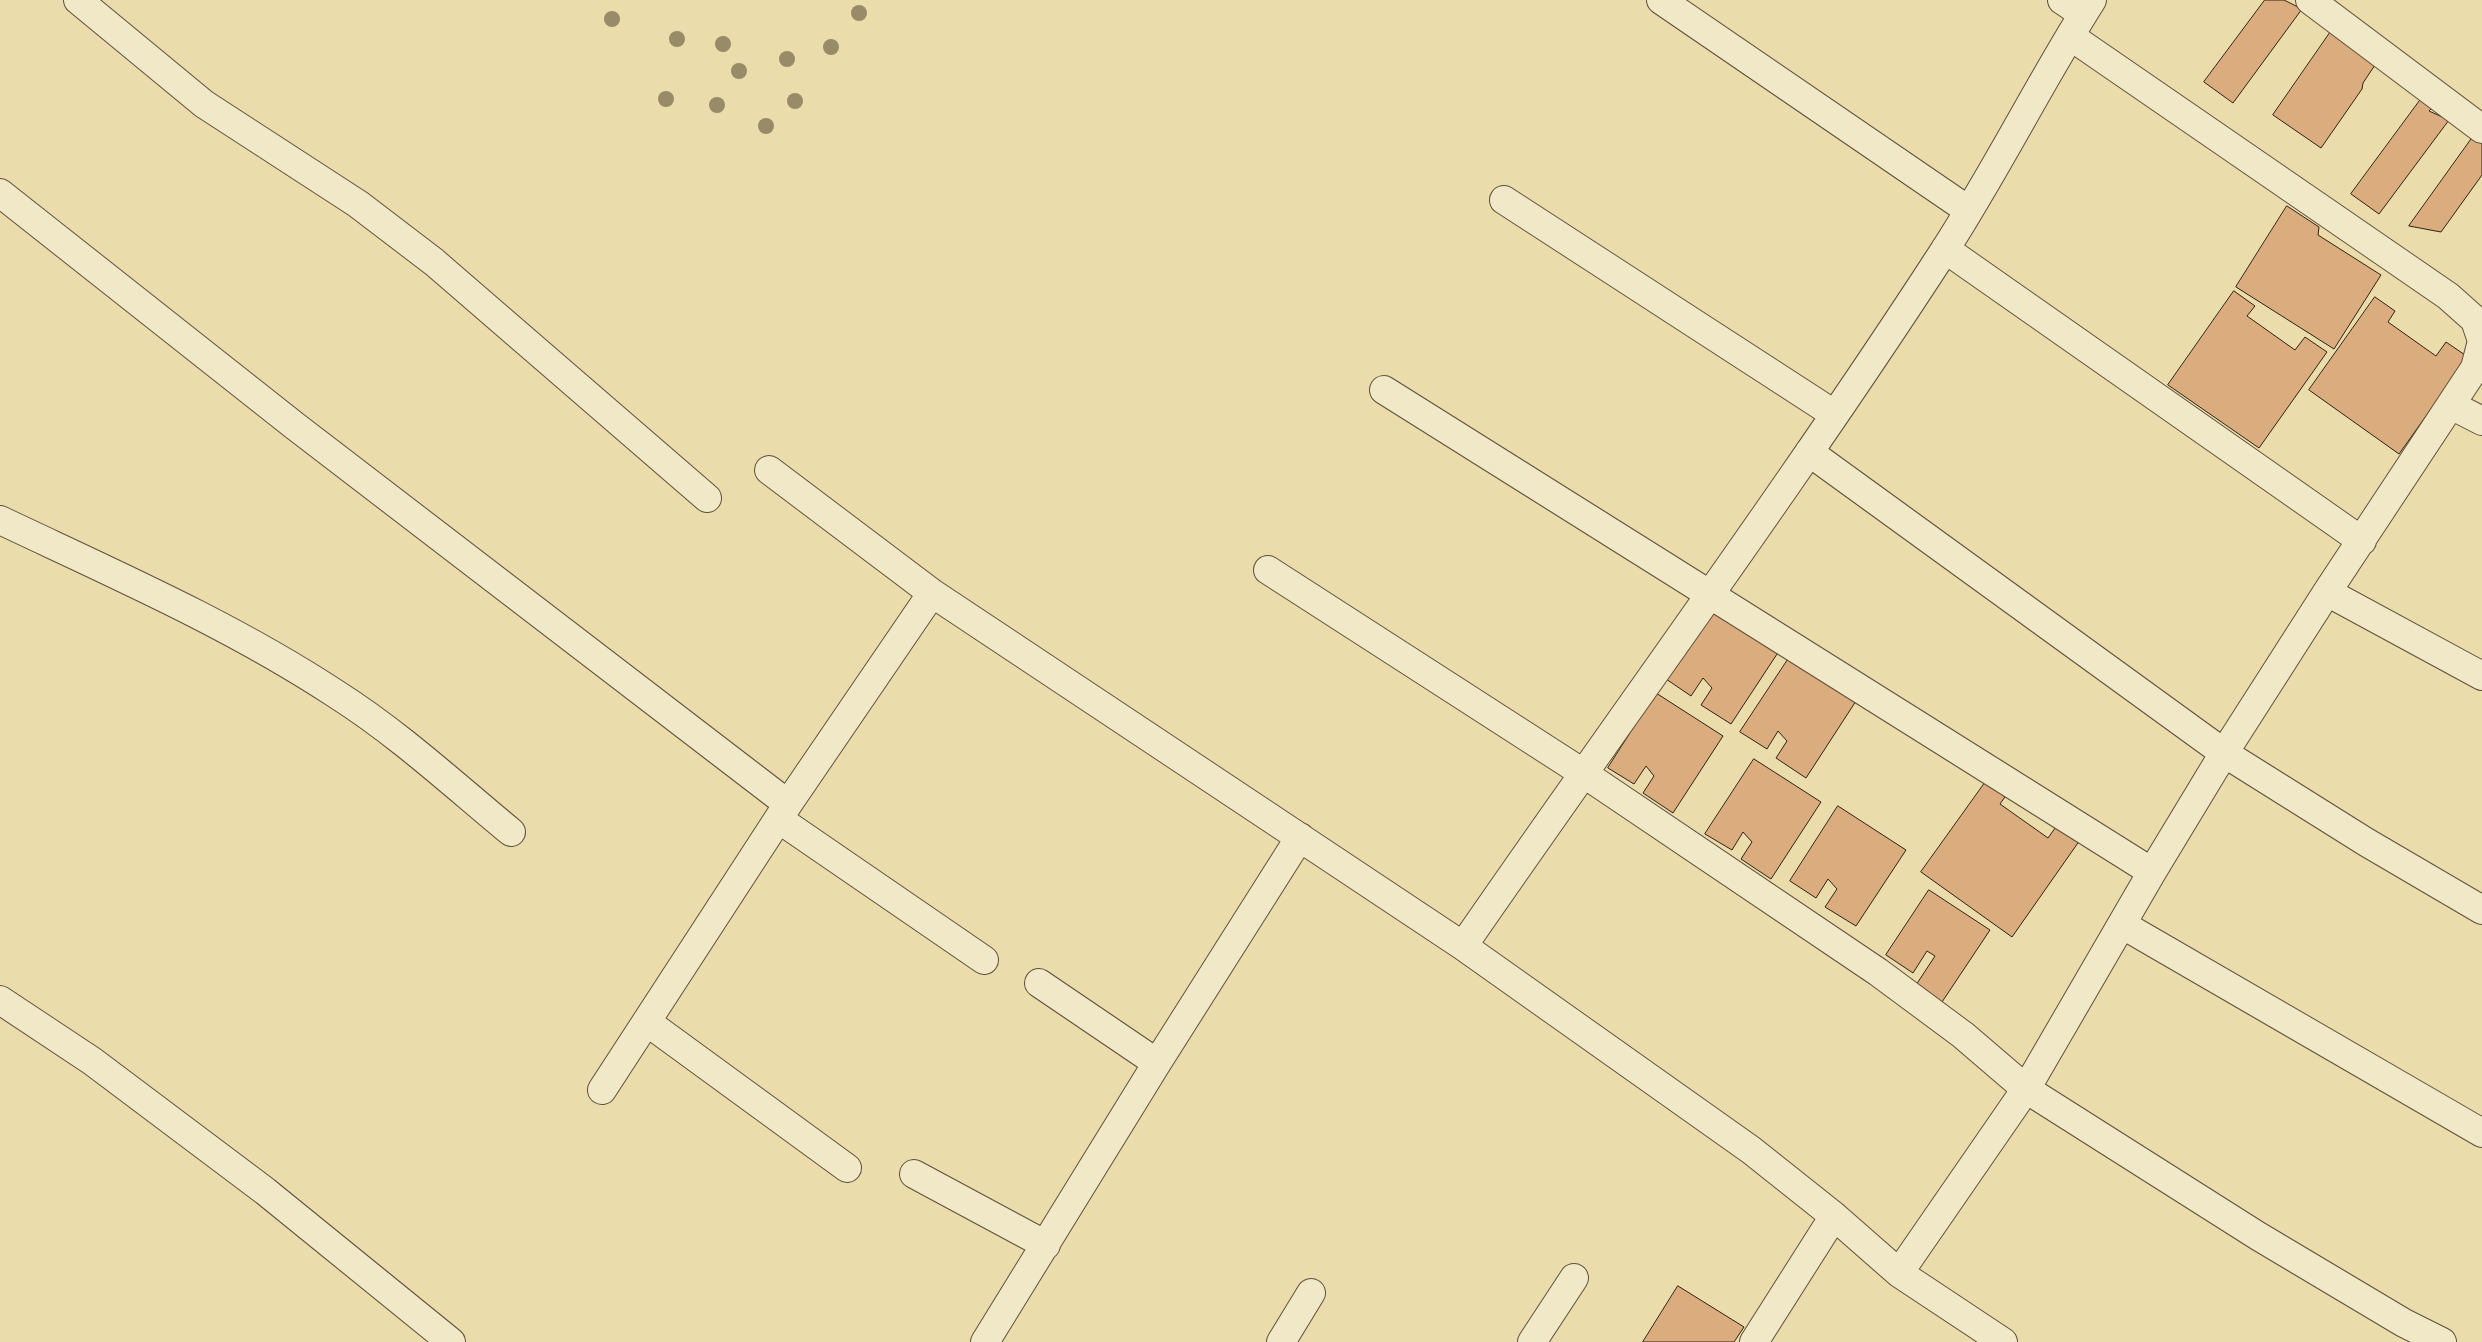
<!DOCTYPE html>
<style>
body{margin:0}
canvas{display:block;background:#eadcab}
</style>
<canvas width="2482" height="1342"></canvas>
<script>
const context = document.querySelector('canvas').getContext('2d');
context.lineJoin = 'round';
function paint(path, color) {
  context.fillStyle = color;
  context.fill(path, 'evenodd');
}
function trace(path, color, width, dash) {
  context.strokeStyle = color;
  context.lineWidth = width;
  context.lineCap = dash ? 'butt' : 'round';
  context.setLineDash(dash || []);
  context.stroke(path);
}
const building = new Path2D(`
 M2265 0H2284L2302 9 2233 103 2204 82Z
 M2334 27 2379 59 2363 83 2362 89 2321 148 2273 115Z
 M2424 95 2433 107 2429 111 2449 120 2379 214 2351 194Z
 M2475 134 2482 139V175L2441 232 2409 226Z
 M2287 206 2319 227 2318 235 2381 275 2334 349 2236 287Z
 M2234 291 2255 306 2247 316 2295 350 2305 337 2327 352 2259 448 2168 385Z
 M2375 297 2395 311 2388 322 2436 356 2446 342 2468 357 2399 454 2309 390Z
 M1714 604 1781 648 1731 724 1701 705 1712 688 1703 678 1691 696 1666 679Z
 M1789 658 1856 701 1806 778 1776 758 1787 741 1778 731 1767 749 1740 732Z
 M1656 693 1723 736 1673 813 1643 793 1654 776 1646 766 1634 784 1608 768Z
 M1754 759 1821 802 1771 879 1741 859 1752 842 1743 832 1732 850 1705 834Z
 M1987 780 2007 794 2000 804 2048 838 2058 824 2080 840 2012 937 1921 872Z
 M1838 806 1906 850 1856 926 1825 907 1837 889 1828 879 1816 898 1790 881Z
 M1929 890 1990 930 1942 1002 1916 985 1935 956 1927 951 1913 973 1886 955Z
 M1678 1286 1744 1327 1734 1342H1643Z`);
const minor = new Path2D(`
 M78 0 204 104 358 204 434 262 707 498
 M1661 0 1968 210
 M2062 0 2083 14
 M2310 0 2482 129
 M0 193 295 426 788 804
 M1504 200 1834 414
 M1945 249 2362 541
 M1384 390 2152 872
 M2451 405 2482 421
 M1809 452 2224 753 2366 842 2482 910
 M769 470 932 593 1463 946 1751 1150 1834 1216 1899 1273 2003 1342
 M0 520C114 574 231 625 336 694 399 734 454 785 511 832
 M1268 570 1583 773 1878 972 1963 1035 2026 1089 2258 1236 2404 1323 2442 1342
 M2327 592 2482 676
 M780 820 984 960
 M2123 925 2482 1133
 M1463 946C1623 714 1791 487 1944 251 1997 169 2040 82 2092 0
 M1039 983 1157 1063
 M0 1000 92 1061 265 1191 451 1342
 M647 1022 847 1168
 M602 1090 788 804 932 593
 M914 1174 1046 1245
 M1899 1273 2026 1089 2152 872 2224 753 2327 592 2475 368 2482 341 2475 320 2448 296 2070 36
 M985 1342 1157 1063 1300 837
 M1281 1342 1311 1293
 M1532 1342 1574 1278
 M1754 1342 1834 1216`);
const trees = [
 [859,13],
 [612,19],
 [677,39],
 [723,44],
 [831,47],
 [787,59],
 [739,71],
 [666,99],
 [795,101],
 [717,105],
 [766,126]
];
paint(building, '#dbac7d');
trace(building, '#302216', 1);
trace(minor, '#5e503b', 30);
trace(minor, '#f1e8c8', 28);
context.fillStyle = '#978b68';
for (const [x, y] of trees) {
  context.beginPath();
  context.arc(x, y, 8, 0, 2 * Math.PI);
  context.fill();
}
</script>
